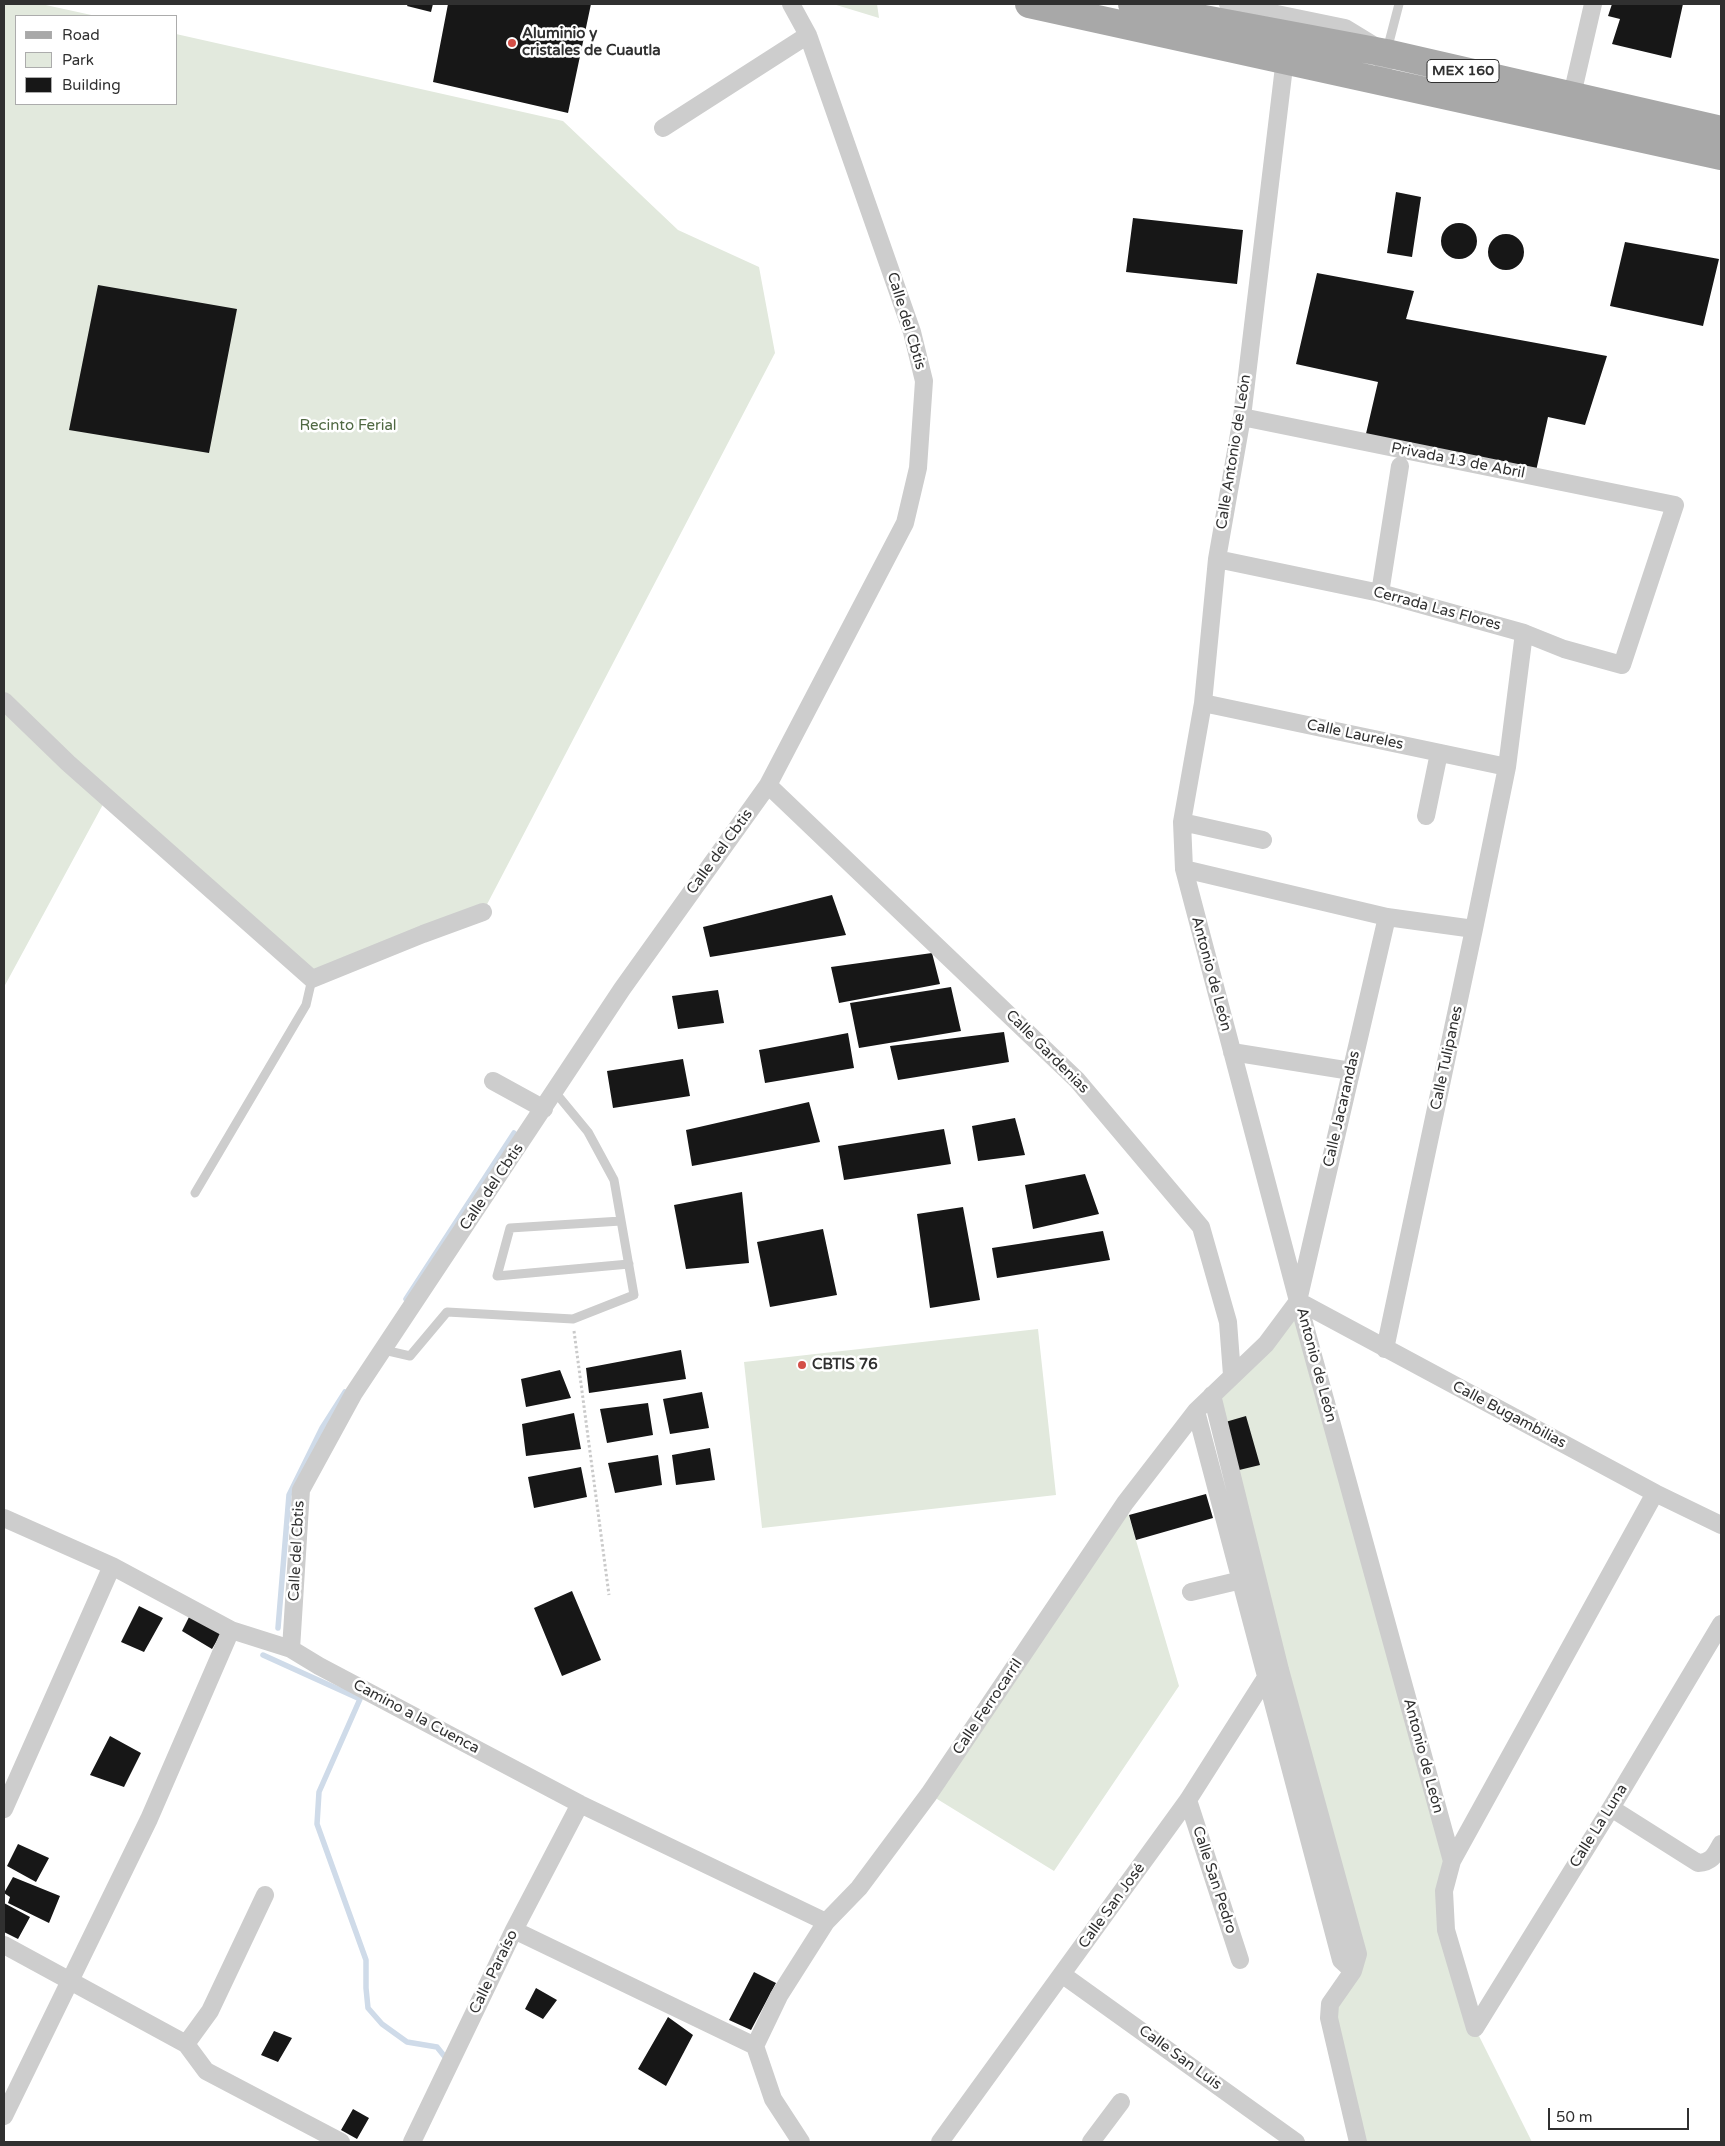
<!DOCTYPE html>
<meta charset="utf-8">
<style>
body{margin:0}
#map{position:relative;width:1725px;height:2146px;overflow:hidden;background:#fff;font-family:"Varela Round",sans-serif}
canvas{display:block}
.frame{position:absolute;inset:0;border:5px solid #303030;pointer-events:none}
.legend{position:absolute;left:15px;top:15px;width:162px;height:90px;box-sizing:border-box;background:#fff;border:1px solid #acacac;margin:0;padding:6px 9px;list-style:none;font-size:15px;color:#303030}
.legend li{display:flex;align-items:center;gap:10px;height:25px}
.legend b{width:25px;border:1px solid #acacac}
.scale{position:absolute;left:1548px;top:2108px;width:141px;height:22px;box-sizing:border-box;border:2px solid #303030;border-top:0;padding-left:6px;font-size:15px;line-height:18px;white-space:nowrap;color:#303030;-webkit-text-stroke:4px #fff;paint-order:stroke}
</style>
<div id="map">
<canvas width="1725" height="2146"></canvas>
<div class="frame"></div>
<ul class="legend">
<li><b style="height:6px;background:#a8a8a8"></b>Road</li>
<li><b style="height:14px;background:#e2e9dd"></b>Park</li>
<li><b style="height:14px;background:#171717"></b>Building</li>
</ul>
<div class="scale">50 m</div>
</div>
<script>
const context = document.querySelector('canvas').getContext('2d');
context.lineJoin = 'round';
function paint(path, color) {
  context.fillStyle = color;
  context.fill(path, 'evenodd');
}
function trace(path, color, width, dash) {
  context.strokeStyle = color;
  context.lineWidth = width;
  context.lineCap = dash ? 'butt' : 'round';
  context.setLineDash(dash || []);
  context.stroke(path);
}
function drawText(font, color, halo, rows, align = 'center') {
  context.font = font + ' "Varela Round",sans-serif';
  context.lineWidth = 5;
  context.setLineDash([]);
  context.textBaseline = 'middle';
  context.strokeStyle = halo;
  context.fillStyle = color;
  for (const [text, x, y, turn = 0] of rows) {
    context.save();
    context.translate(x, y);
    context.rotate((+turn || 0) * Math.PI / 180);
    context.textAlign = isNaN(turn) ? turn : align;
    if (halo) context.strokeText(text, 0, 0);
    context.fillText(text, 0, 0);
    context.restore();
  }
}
const green = new Path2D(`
 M4 4H41L96 16H16V104H176V34L563 121 678 230 759 267 775 353 483 912 312 979 4 695Z
 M833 4H877L879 18Z
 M4 701 107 797 4 987Z
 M1298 1301 1452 1861 1444 1891 1475 2028 1532 2142H1358L1329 2018 1353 1971 1341 1960 1257 1576 1212 1395Z
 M1038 1329 1056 1495 762 1528 744 1362Z
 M1125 1503 1179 1686 1054 1871 929 1794Z`);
const stream = new Path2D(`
 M406 1299 514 1133
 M278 1628 289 1495 322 1428 345 1392
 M263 1655 360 1699 319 1792 317 1824 366 1960V1988L368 2008 382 2024 407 2042 437 2047 445 2057`);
const building = new Path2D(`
 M408 4H433L431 12 407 6Z
 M448 4H591L568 113 433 82Z
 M1612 4H1683L1671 58 1612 44 1620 19 1608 16Z
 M1396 192 1421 197 1412 257 1387 253Z
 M1133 218 1243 230 1237 284 1126 272Z
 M1441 241a18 18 0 1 1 36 0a18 18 0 1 1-36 0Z
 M1488 252a18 18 0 1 1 36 0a18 18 0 1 1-36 0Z
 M1625 242 1719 259 1703 326 1610 306Z
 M1317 273 1414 291 1406 319 1607 356 1585 425 1548 417 1536 471 1365 438 1378 382 1296 364Z
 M98 285 237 309 209 453 69 430Z
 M832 895 846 935 710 957 703 927Z
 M932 953 940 984 839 1003 831 967Z
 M951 987 961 1031 859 1048 850 1003Z
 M718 990 724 1023 678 1029 672 996Z
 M1004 1032 1009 1062 898 1080 890 1046Z
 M848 1033 854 1068 765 1083 759 1050Z
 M683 1059 690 1096 613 1108 607 1071Z
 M809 1102 820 1142 692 1166 686 1130Z
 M1015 1118 1025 1155 978 1161 972 1126Z
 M944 1129 951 1164 844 1180 838 1146Z
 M1085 1174 1099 1214 1033 1229 1025 1185Z
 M742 1192 749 1263 686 1269 674 1205Z
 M963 1207 980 1300 930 1308 917 1214Z
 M823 1229 837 1295 770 1307 757 1242Z
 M1103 1231 1110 1260 997 1278 992 1248Z
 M681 1350 686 1379 589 1393 586 1368Z
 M560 1370 571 1398 526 1407 521 1379Z
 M702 1392 709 1428 670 1434 663 1399Z
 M648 1403 653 1435 607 1443 600 1409Z
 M574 1413 581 1449 526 1456 522 1424Z
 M1246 1416 1260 1465 1235 1471 1222 1423Z
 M710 1448 715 1480 676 1485 672 1455Z
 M658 1455 662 1485 615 1493 608 1463Z
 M581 1467 587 1497 534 1508 528 1477Z
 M1206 1494 1213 1518 1136 1540 1129 1515Z
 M572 1591 601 1660 562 1676 534 1608Z
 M139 1606 163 1618 144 1652 121 1642Z
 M193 1609 225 1627 212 1649 182 1631Z
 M110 1736 141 1753 124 1787 90 1775Z
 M18 1844 49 1858 36 1882 7 1866Z
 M13 1877 60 1896 49 1923 8 1903 10 1897 4 1893Z
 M4 1903 30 1917 18 1939 4 1932Z
 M754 1972 776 1983 751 2030 729 2020Z
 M536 1988 557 2000 543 2019 525 2009Z
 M668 2017 693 2035 666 2086 638 2069Z
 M274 2031 292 2038 278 2062 261 2055Z
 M353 2109 369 2118 357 2139 341 2130Z`);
const path = new Path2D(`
 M574 1331 609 1595`);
const lane = new Path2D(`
 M1387 50 1399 4
 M195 1193 306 1005 312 979
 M621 1221 510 1228 497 1276 629 1264
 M384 1350 410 1356 447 1312 573 1319 634 1295 614 1180 588 1132 555 1092`);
const street = new Path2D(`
 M1228 4 1345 28 1386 53 1381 82
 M1286 50 1242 417 1217 559 1203 703 1182 822 1184 869 1298 1301 1452 1861
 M1572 95 1593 4
 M663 128 808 35
 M1217 559 1380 593 1524 633 1564 649 1622 665 1675 505 1242 417
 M1380 593 1400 466
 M4 701 68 763 312 979 423 934 483 912
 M1203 703 1507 767
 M768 785 1077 1080 1201 1227 1228 1322 1232 1375
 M1426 816 1439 753
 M1182 822 1263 840
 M1184 869 1387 917 1474 929
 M1232 1052 1351 1071
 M493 1081 544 1109
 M1298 1301 1655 1493 1721 1525
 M1385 1349 1474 929 1507 767 1524 633
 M1212 1395 1280 1670 1358 1954 1353 1971 1330 2004 1329 2018 1358 2142
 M1196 1411 1341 1960 1353 1971
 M4 1518 112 1566 231 1630 291 1649 319 1666 580 1804 826 1922
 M1191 1592 1250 1578
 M291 1649 301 1490 354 1393 622 989 768 785 905 523 918 468 924 381 912 332 808 35 791 4
 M1188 1800 1240 1960
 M1611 1808 1698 1863C1712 1862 1715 1855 1721 1844
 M4 1809 112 1566
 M514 1930 755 2046
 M4 1945 186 2044 206 2071 341 2142
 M1063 1975 1296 2142
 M1475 2028 1446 1930 1444 1891 1452 1861 1655 1493
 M1475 2028 1611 1808 1721 1624
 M186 2044 210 2011 265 1895
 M755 2046 779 1996 826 1922 859 1888 929 1794 1125 1503 1196 1411 1266 1344 1298 1301 1387 917
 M755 2046 773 2099 801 2142
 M4 2116 149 1819 231 1630
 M412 2142 514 1930 580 1804
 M940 2142 1188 1800 1265 1679 1270 1676
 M1091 2142 1121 2102`);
const primary = new Path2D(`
 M1029 4 1721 156
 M1132 4 1204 19 1386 53 1721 130`);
const markers = [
 [512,43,5,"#d34f47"],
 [802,1365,5,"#d34f47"]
];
const shields = [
 [1463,71,72]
];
const shieldNames = [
 ["MEX 160",1463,71]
];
const poiNames = [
 ["Aluminio y",522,34],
 ["cristales de Cuautla",522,51],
 ["CBTIS 76",812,1365]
];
const streetNames = [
 ["Calle del Cbtis",906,321,73],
 ["Calle Antonio de León",1234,452,-81],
 ["Privada 13 de Abril",1458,461,11],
 ["Cerrada Las Flores",1437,609,15],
 ["Calle Laureles",1355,735,12],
 ["Calle del Cbtis",720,852,-54],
 ["Antonio de León",1211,974,75],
 ["Calle Gardenias",1047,1052,45],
 ["Calle Tulipanes",1447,1058,-78],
 ["Calle Jacarandas",1342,1109,-77],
 ["Calle del Cbtis",492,1187,-56],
 ["Antonio de León",1316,1365,75],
 ["Calle Bugambilias",1509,1415,28],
 ["Calle del Cbtis",297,1551,-87],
 ["Calle Ferrocarril",988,1707,-56],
 ["Camino a la Cuenca",416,1717,28],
 ["Antonio de León",1423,1756,75],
 ["Calle La Luna",1599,1826,-58],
 ["Calle San Pedro",1214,1880,72],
 ["Calle San José",1112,1906,-54],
 ["Calle Paraíso",494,1972,-64],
 ["Calle San Luis",1180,2058,36]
];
const parkNames = [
 ["Recinto Ferial",348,426]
];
paint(green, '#e2e9dd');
trace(stream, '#cfdbe9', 5.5);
paint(building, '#171717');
trace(path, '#cacaca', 3, [2.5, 2.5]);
trace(lane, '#cdcdcd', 9);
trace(street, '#cdcdcd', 18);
trace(primary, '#a8a8a8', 28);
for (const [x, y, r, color] of markers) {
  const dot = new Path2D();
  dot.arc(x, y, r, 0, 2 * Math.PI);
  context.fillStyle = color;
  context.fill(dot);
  trace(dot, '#fff', 2);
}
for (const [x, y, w] of shields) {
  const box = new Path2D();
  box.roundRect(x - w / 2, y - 11.5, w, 23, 4);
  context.fillStyle = '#fff';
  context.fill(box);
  trace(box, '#303030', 1);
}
drawText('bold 14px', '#303030', null, shieldNames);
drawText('bold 15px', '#303030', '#fff', poiNames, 'left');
drawText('15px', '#303030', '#fff', streetNames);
drawText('15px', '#4f6842', '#fff', parkNames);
</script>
